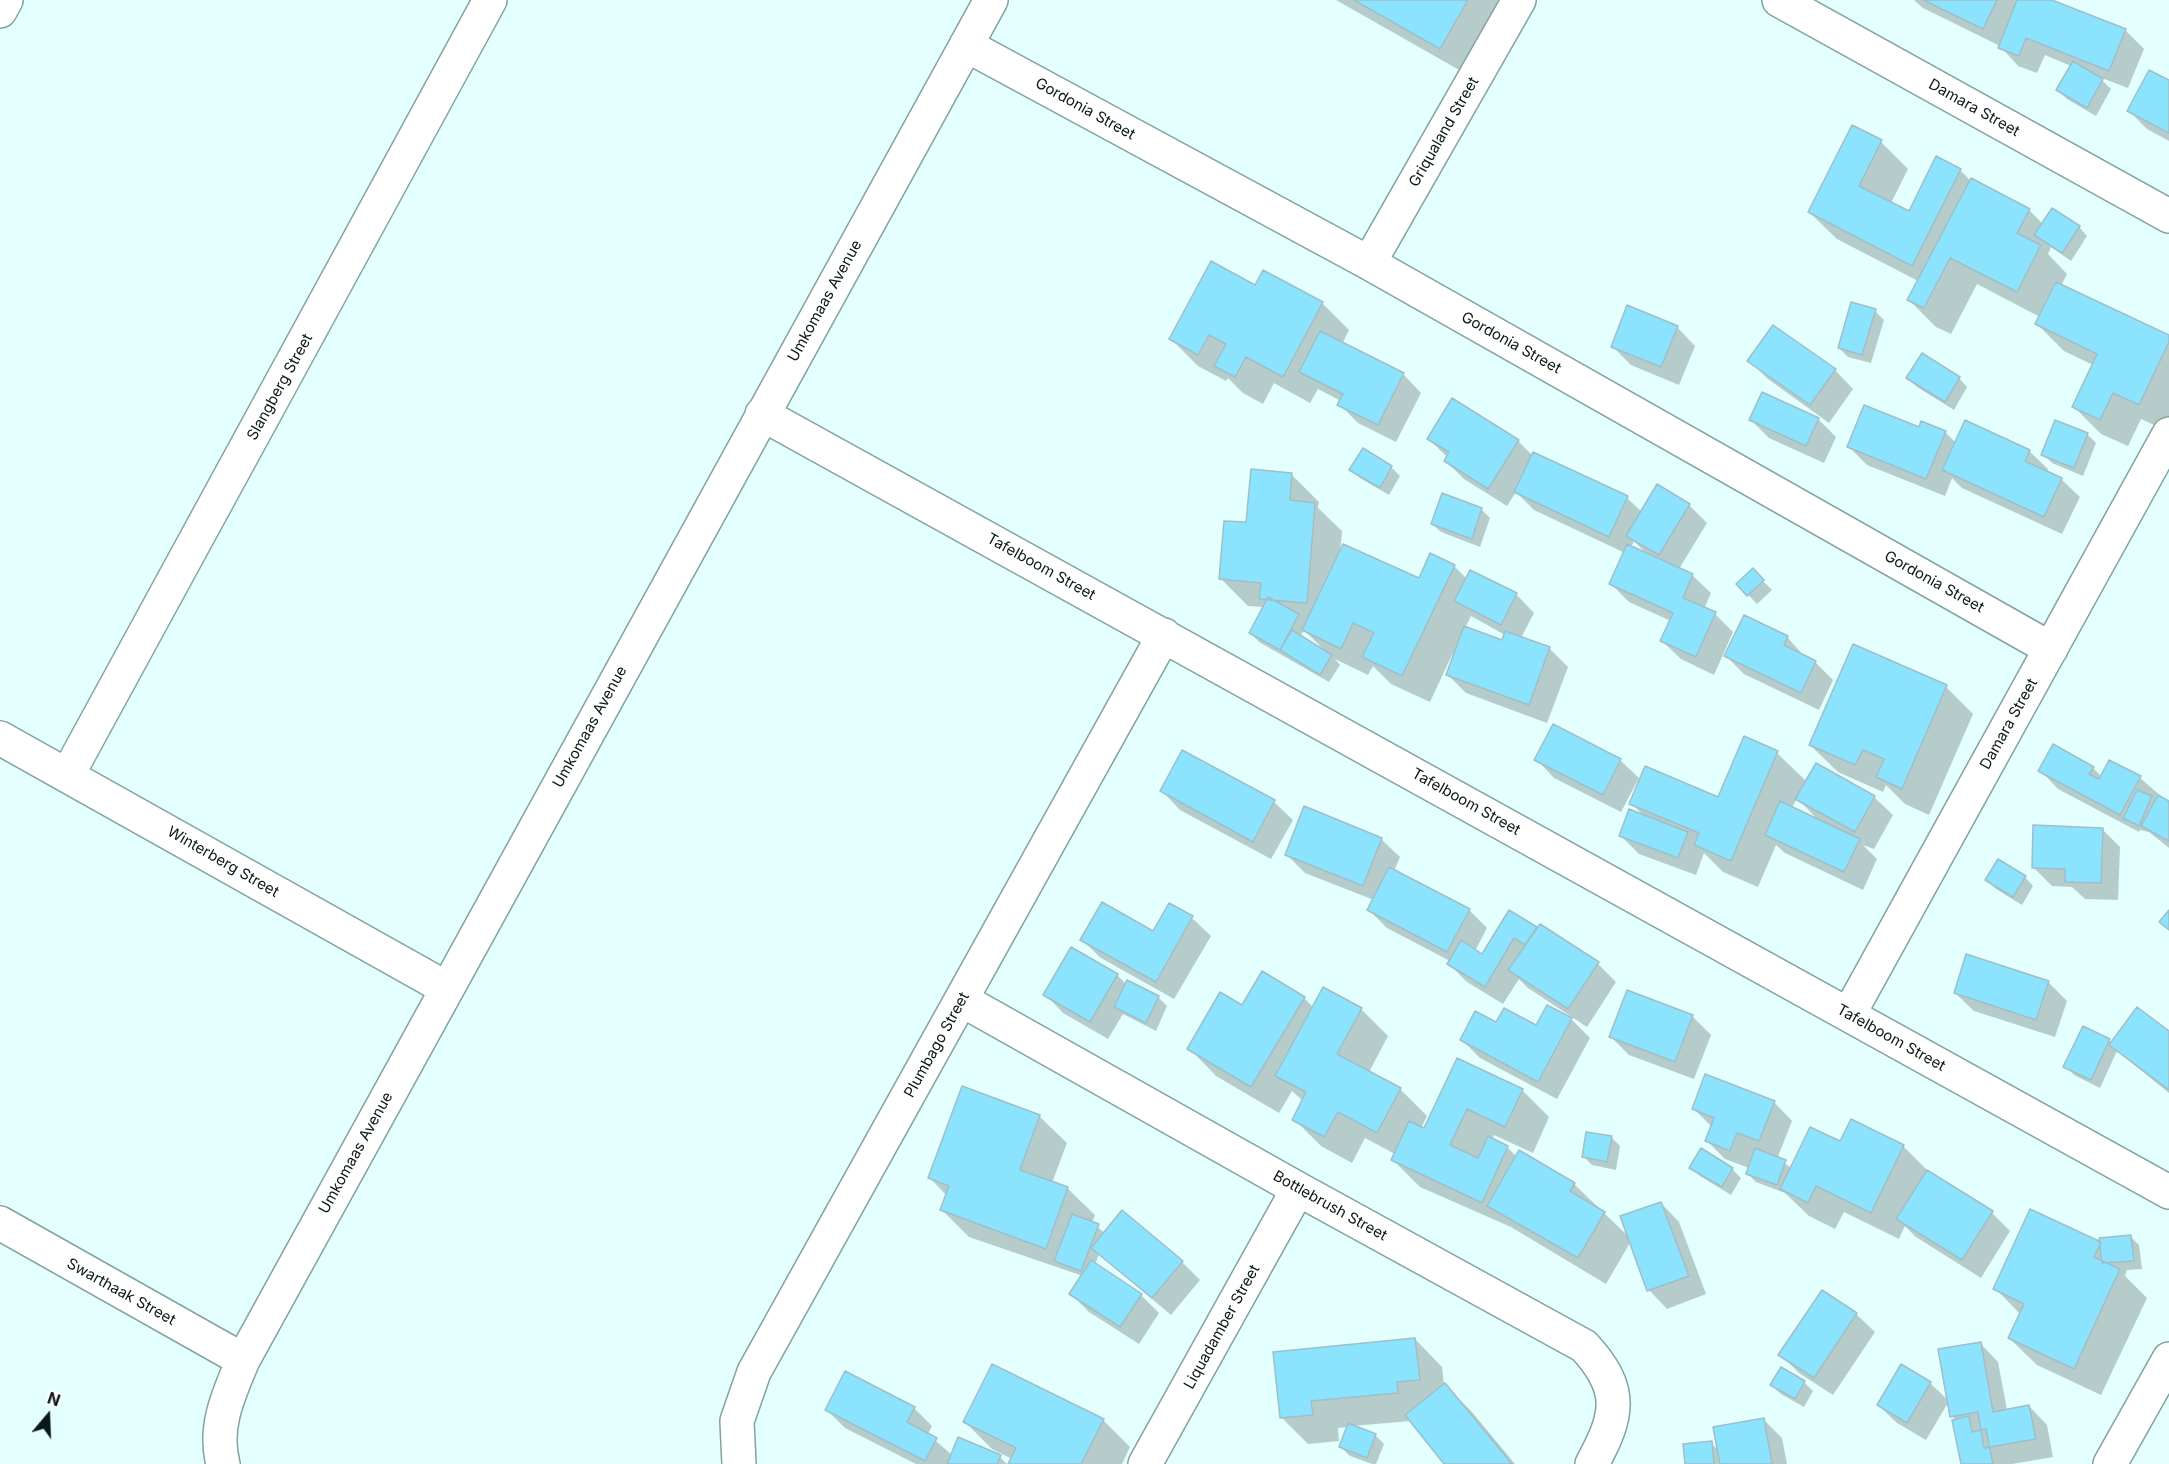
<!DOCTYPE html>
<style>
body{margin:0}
#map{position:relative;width:2169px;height:1464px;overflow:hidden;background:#e3fffe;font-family:Inter,sans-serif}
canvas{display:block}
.north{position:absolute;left:18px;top:1386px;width:60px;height:60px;-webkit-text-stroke:4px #fff;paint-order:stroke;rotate:19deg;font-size:16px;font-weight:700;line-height:24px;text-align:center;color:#0c1818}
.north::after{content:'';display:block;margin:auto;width:21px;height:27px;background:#0c1818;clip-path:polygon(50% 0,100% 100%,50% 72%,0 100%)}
</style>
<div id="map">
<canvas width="2169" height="1464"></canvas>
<div class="north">N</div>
</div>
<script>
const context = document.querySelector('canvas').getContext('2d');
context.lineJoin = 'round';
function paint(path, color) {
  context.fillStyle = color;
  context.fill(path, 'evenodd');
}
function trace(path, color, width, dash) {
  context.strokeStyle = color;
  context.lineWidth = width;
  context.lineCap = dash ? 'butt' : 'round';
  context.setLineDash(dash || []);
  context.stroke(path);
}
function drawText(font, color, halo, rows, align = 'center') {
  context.font = font + ' Inter,sans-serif';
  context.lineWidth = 4.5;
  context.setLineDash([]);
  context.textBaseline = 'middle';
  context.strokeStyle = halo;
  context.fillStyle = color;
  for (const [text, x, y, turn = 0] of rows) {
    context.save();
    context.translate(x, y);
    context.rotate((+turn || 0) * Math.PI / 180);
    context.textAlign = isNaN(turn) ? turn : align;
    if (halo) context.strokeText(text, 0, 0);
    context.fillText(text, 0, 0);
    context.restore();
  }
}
const shadow = new Path2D(`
 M1336 0H1510L1468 75Z
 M1914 0H2048L2125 30 2144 49 2128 88 2099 77 2111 89 2096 116 2067 99 2058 90 2071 66 2045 55 2037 73 2018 66 2000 46 1923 8Z
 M2169 82V141L2147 129 2129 111Z
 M1881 142 1908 169 1891 203 1909 213 1960 170 1971 181 2029 210 2043 224 2079 227 2087 236 2071 261 2051 247 2048 254 2067 274 2061 286 2169 336V426L2167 431 2141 419 2128 446 2101 434 2074 407 2093 365 2064 351 2037 324 2040 317 1977 284 1951 334 1936 327 1909 300 1918 281 1837 239 1809 212Z
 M1256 287 1322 303 1349 330 1342 344 1403 374 1421 393 1396 442 1358 423 1339 404 1341 401 1318 389 1310 403 1274 383 1263 404 1243 393 1228 378 1226 381 1198 366 1171 339Z
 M1875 311 1884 320 1871 363 1848 357 1839 348Z
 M1677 327 1695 346 1679 385 1631 365 1612 346Z
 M1749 361 1835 370 1853 389 1829 423 1768 379Z
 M1908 378H1959L1967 387 1954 410 1917 387Z
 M1453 400 1518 441 1533 456 1627 498 1642 512 1689 505 1707 523 1679 569 1692 575 1711 593 1704 609 1715 614 1733 632 1714 675 1681 659 1662 641 1671 621 1629 602 1611 584 1625 553 1534 510 1516 492 1507 506 1464 479 1446 461 1448 458 1429 439ZM1634 541 1647 554 1631 547Z
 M1818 419 1836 437 1824 463 1769 438 1751 420Z
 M1920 429 1945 432 1956 443 2029 451 2048 469 2047 472 2061 479 2080 497 2062 534 1962 488 1952 478 1945 496 1867 465 1849 447Z
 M2087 434 2096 443 2083 476 2052 463 2043 454Z
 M1363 450 1392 468 1400 476 1389 495 1360 478 1351 470Z
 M1291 474 1319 502 1318 508 1342 531 1340 554 1419 580 1431 555 1455 567 1467 579 1516 594 1534 613 1521 638 1549 648 1568 667 1547 723 1466 693 1448 675 1455 656 1452 655 1430 702 1391 684 1373 666 1368 675 1335 659 1340 665 1329 682 1259 642 1251 633 1264 607 1248 606 1221 579 1247 524ZM1471 616 1505 635 1503 642 1465 628ZM1304 630 1324 650 1323 651 1300 637Z
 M1481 509 1490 518 1480 547 1441 532 1432 524Z
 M1752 570 1772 590 1757 604 1738 584Z
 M1787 637 1805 657 1815 662 1833 680 1819 710 1744 674 1726 656Z
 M1946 687 1973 714 1929 815 1905 804 1886 785 1883 792 1838 772 1810 745Z
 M1183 752 1274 802 1293 820 1271 859 1180 810 1162 791Z
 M1777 753 1807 782 1874 797 1893 815 1874 849 1863 845 1877 859 1863 890 1785 853 1776 845 1758 887 1723 872 1704 853 1696 875 1639 854 1621 836 1645 817 1631 803 1718 799ZM1797 798 1819 821 1792 808Z
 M1536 759 1620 760 1639 778 1621 812 1554 778Z
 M2093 768 2102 777 2140 778 2169 803V848L2149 832 2140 830 2139 832 2058 789 2040 770Z
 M2102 829 2120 847 2118 900 2085 899 2072 887 2052 886 2034 868Z
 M1381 839 1400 857 1394 871 1469 910 1487 928 1475 951 1483 956 1509 912 1538 929 1540 926 1598 964 1616 982 1587 1027 1528 988 1519 979 1503 1004 1467 982 1449 964 1450 961 1387 928 1369 910 1374 900 1305 873 1287 855Z
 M2025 877 2033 886 2022 905 1996 889 1987 880Z
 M1169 905 1192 918 1211 936 1174 999 1101 958 1082 940 1153 933Z
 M1117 975 1127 985 1158 997 1167 1006 1156 1031 1123 1014 1108 1039 1063 1013 1045 994Z
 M2048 982 2067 1001 2055 1037 1974 1011 1955 993Z
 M1304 998 1314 1008 1361 1009 1388 1036 1369 1072 1400 1089 1427 1116 1421 1128 1425 1130 1457 1060 1522 1090 1549 1117 1533 1153 1494 1135 1492 1140 1508 1148 1517 1157 1574 1184 1630 1238 1661 1203 1679 1222 1706 1294 1667 1309 1649 1290 1631 1241 1606 1284 1511 1227 1420 1187 1393 1160 1395 1154 1365 1138 1352 1163 1321 1146 1294 1119 1303 1101 1292 1091 1279 1113 1216 1076 1189 1048 1242 1007Z
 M1692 1016 1711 1035 1694 1079 1629 1055 1611 1037Z
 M1571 1019 1590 1038 1557 1099 1480 1058 1462 1040 1497 1024 1537 1027Z
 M2169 1033V1093L2117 1051 2100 1088 2074 1075 2065 1066 2109 1041 2112 1043Z
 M1774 1102 1792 1121 1777 1159 1792 1168 1840 1143 1903 1146 1931 1174 1992 1213 2010 1231 1981 1278 1916 1237 1905 1226 1899 1239 1844 1212 1835 1229 1809 1216 1785 1193 1756 1182 1747 1173 1749 1168 1725 1159 1707 1141 1712 1127 1694 1109Z
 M1039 1116 1067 1143 1052 1183 1067 1188 1095 1215 1092 1223 1105 1233 1182 1262 1200 1280 1171 1315 1099 1254 1095 1265 1141 1295 1159 1313 1139 1344 1089 1312 1071 1294 1083 1276 969 1237 942 1210 947 1196 930 1178Z
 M1611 1137 1620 1146 1616 1170 1592 1165 1583 1156Z
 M1701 1150 1732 1169 1741 1178 1731 1195 1700 1176 1691 1168Z
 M2030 1211 2102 1244 2130 1236 2139 1245 2142 1269 2127 1270 2125 1276 2147 1298 2101 1395 2037 1365 2009 1338 2021 1315 1995 1288Z
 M1822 1292 1856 1314 1875 1332 1833 1395 1799 1373 1780 1354Z
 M1415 1339 1442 1367 1444 1384 1472 1412 1515 1464H1446L1411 1421 1352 1426 1375 1435 1384 1444 1376 1464H1372L1350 1456 1341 1447 1348 1427 1338 1428 1339 1441 1308 1444 1281 1417Z
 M1980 1343 1998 1362 2007 1410 2029 1406 2047 1425 2053 1457 2012 1464H1962L1956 1420 1952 1416Z
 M1804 1382 1813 1391 1804 1407 1781 1394 1772 1385Z
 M1930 1383 1949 1401 1926 1440 1897 1423 1878 1405Z
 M914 1408 932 1426 928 1434 952 1455 1000 1457 1007 1464H916L845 1428 827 1410Z
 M1103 1420 1130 1447 1122 1464H1010L1012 1459 992 1449 965 1422Z
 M1764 1420 1782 1438 1787 1464H1687L1711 1443 1719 1451Z`);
const building = new Path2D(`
 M1354 0H1468L1440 49Z
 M1923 0H1997L1983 29Z
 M2017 0H2052L2126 29 2109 71 2026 38 2019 56 1998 48Z
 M2073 61 2103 79 2087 108 2056 90Z
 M2149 70 2169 80V133L2127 111Z
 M1852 125 1882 140 1859 186 1909 211 1936 156 1961 169 1912 266 1808 212Z
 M1971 178 2030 209 2017 233 2041 245 2017 292 1950 258 1924 308 1907 300Z
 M2052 208 2080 226 2062 253 2034 235Z
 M1211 261 1255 285 1263 270 1323 302 1283 377 1246 357 1235 377 1214 366 1226 344 1209 335 1198 355 1169 339Z
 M2056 282 2169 335V342L2139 405 2113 393 2100 420 2072 407 2097 354 2035 324Z
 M1851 302 1876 309 1862 355 1838 348Z
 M1627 305 1678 326 1661 367 1611 347Z
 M1773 325 1836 369 1810 405 1747 361Z
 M1320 331 1404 373 1378 425 1337 405 1343 394 1299 372Z
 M1922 353 1960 377 1945 402 1906 378Z
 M1762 392 1819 418 1806 446 1749 420Z
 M1452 398 1519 440 1488 489 1444 461 1449 452 1427 439Z
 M1864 405 1919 427 1921 421 1946 431 1926 479 1847 447Z
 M1965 420 2030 450 2025 461 2062 478 2044 517 1942 470Z
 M2055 420 2088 433 2074 468 2041 455Z
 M1363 448 1392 466 1380 488 1349 470Z
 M1533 452 1628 496 1609 537 1514 492Z
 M1251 469 1292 473 1290 500 1315 503 1307 603 1259 599 1261 583 1219 579 1224 521 1246 522Z
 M1657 484 1690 504 1659 555 1626 536Z
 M1442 493 1482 508 1472 539 1431 524Z
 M1343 544 1419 578 1430 553 1455 565 1402 676 1362 657 1374 633 1353 623 1341 649 1302 630Z
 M1627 544 1693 574 1683 598 1716 612 1696 657 1660 641 1673 613 1609 584Z
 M1753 568 1764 580 1747 596 1736 584Z
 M1470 570 1517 593 1501 625 1454 601Z
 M1268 597 1299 614 1280 650 1249 633Z
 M1744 615 1788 636 1784 645 1816 661 1801 693 1724 656Z
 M1464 626 1502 640 1505 631 1550 647 1529 705 1446 675Z
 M1292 630 1332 655 1320 675 1280 650Z
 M1853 644 1947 685 1902 789 1876 777 1884 759 1863 750 1855 765 1809 745Z
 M1553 724 1621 759 1603 795 1534 760Z
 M1744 736 1778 751 1731 861 1694 845 1699 833 1629 804 1645 766 1718 797Z
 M2053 744 2094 767 2089 774 2099 779 2109 760 2141 776 2120 815 2038 771Z
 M1182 750 1275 800 1253 842 1160 791Z
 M1816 763 1875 796 1855 832 1795 799Z
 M2137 790 2152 796 2139 826 2123 818Z
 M2158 795 2169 801V841L2141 826Z
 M1780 801 1860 839 1844 872 1765 835Z
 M1304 806 1382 838 1363 886 1285 855Z
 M1629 809 1688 832 1678 858 1619 836Z
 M2033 825 2103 828 2101 883 2065 882V869L2032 868Z
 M1998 859 2026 876 2013 897 1985 880Z
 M1389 867 1470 909 1447 952 1367 910Z
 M1102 902 1153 931 1169 903 1193 916 1156 982 1080 940Z
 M1509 910 1537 927 1525 945 1514 938 1485 987 1447 964 1461 940 1482 954Z
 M2169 910V930L2159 922Z
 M1540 924 1599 962 1568 1009 1508 970Z
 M1071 947 1118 974 1090 1022 1043 995Z
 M1966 954 2049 981 2036 1020 1954 993Z
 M1262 971 1305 997 1251 1087 1187 1049 1220 992 1242 1005Z
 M1127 980 1159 996 1146 1023 1114 1007Z
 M1323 987 1362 1008 1337 1054 1401 1088 1377 1133 1338 1112 1324 1137 1292 1120 1306 1092 1275 1076Z
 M1627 990 1693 1015 1675 1062 1609 1037Z
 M1547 1005 1572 1018 1538 1082 1460 1040 1475 1011 1496 1022 1504 1008 1536 1025Z
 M2137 1007 2169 1031V1090L2109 1045Z
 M2083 1026 2110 1039 2091 1080 2063 1067Z
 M1457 1058 1523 1089 1505 1127 1467 1109 1450 1145 1478 1158 1488 1136 1508 1146 1482 1203 1391 1160 1409 1121 1424 1128Z
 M1705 1074 1775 1101 1759 1141 1737 1133 1730 1151 1705 1141 1714 1118 1692 1109Z
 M962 1086 1040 1115 1020 1170 1068 1187 1046 1249 940 1210 949 1186 928 1178Z
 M1851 1119 1904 1145 1871 1213 1816 1186 1808 1203 1780 1189 1810 1127 1840 1141Z
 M1586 1132 1612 1136 1607 1162 1582 1157Z
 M1701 1148 1733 1168 1722 1187 1689 1168Z
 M1755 1148 1786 1160 1777 1185 1746 1174Z
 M1519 1150 1575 1183 1570 1191 1605 1212 1578 1258 1487 1206Z
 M1927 1170 1993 1211 1962 1260 1896 1219Z
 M1661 1202 1689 1276 1647 1291 1620 1216Z
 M2030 1209 2101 1242 2094 1257 2120 1269 2074 1369 2008 1338 2024 1304 1993 1289Z
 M1122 1210 1183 1261 1152 1298 1091 1248Z
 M1072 1214 1099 1224 1081 1271 1054 1261Z
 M2131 1235 2134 1261 2102 1263 2099 1238Z
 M1091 1260 1142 1294 1120 1327 1069 1294Z
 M1822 1290 1857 1313 1814 1378 1778 1355Z
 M1415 1338 1420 1380 1397 1382 1398 1393 1311 1401 1313 1415 1280 1418 1273 1352Z
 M1981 1342 1993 1412 2029 1405 2036 1439 1984 1448 1978 1412 1950 1417 1938 1349Z
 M992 1364 1104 1419 1081 1464H1008L1016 1448 963 1422Z
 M1901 1364 1931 1382 1907 1423 1877 1405Z
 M1781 1367 1805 1381 1795 1399 1770 1385Z
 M845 1371 915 1407 907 1422 937 1438 925 1461 825 1410Z
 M1445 1383 1512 1464H1444L1405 1415Z
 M1969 1416 1972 1432 1986 1429 1993 1464H1961L1952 1420Z
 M1764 1418 1772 1464H1720L1713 1427Z
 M1348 1423 1376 1434 1367 1458 1339 1447Z
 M958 1437 1001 1455 997 1464H947Z
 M1712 1441 1714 1464H1685L1683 1444Z`);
const minor = new Path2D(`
 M1779 0 2169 216
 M0 11 6 0
 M966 45 1369 263 2051 649
 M1369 263 1519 0
 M762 414 2169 1192
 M0 738 446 988
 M68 774 490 0
 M962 1000 1298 1189 1584 1346C1625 1390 1618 1416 1592 1464
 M1849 1014 2169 434
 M0 1223 243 1360
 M223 1464C213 1427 229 1394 243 1360L991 0
 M739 1464 737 1421 754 1372 1164 635
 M1145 1464 1298 1189
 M2110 1464 2169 1359`);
const streetNames = [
 ["Damara Street",1974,108,29],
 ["Gordonia Street",1085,109,29],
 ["Griqualand Street",1444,132,-60],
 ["Umkomaas Avenue",825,301,-61],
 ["Gordonia Street",1511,343,29],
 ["Slangberg Street",280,387,-61],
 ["Tafelboom Street",1041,567,29],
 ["Gordonia Street",1934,582,29],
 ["Damara Street",2009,724,-61],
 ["Umkomaas Avenue",590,727,-61],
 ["Tafelboom Street",1466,802,29],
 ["Winterberg Street",223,862,30],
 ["Tafelboom Street",1891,1038,29],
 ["Plumbago Street",937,1045,-61],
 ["Umkomaas Avenue",356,1153,-61],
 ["Bottlebrush Street",1330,1206,29],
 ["Swarthaak Street",121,1292,29],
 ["Liquadamber Street",1222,1327,-61]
];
paint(shadow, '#0003');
paint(building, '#8be3fd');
trace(building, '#a0bec8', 1.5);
trace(minor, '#82a2a1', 36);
trace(minor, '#fff', 33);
drawText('15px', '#0c1818', '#fff', streetNames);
</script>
